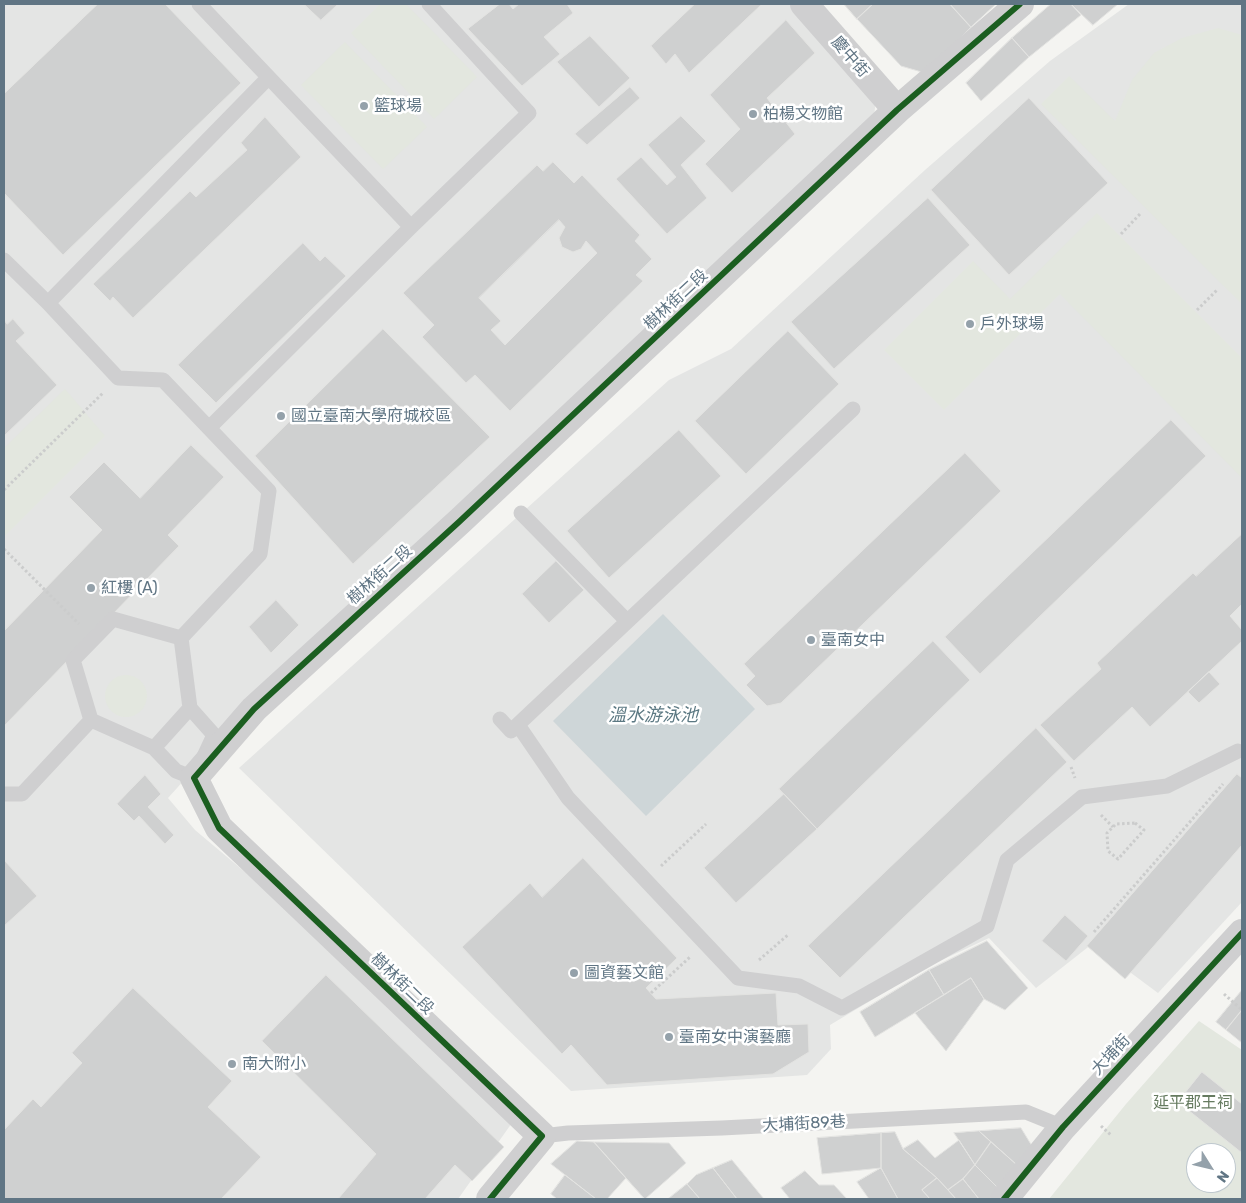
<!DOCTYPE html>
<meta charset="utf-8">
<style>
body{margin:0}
#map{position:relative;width:1246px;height:1203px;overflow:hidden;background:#f4f4f1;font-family:Rubik,sans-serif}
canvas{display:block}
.frame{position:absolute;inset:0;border:5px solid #607584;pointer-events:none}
.north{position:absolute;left:1186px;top:1143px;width:50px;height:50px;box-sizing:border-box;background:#fff;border:1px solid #bfc8ce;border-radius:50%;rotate:126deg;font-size:14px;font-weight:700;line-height:20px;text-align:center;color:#607584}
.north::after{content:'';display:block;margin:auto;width:18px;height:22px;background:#94a1aa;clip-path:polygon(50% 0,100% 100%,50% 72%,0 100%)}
</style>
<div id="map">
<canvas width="1246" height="1203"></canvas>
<div class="frame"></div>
<div class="north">N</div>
</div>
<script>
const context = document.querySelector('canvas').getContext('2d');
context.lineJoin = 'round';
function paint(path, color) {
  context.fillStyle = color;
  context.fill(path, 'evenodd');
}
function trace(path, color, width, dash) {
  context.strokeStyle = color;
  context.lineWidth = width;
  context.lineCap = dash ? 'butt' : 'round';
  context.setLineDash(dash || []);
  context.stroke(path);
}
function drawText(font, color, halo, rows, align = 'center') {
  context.font = font + ' Rubik,"Noto Sans TC",sans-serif';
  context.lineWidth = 5;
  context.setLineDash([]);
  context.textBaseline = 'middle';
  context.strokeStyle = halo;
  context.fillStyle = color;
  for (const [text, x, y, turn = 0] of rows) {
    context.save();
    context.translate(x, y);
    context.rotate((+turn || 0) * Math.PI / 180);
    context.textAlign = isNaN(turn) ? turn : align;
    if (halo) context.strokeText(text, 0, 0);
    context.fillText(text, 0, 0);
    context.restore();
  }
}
const built = new Path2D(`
 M4 4H794L877 94 874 115 241 717 168 798 195 830 277 899 514 1120 458 1199H4Z
 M1129 4H1242V902L1158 993 1092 944 1036 988 989 938 927 967 830 1025 831 1049 807 1075 571 1091 239 768 669 380 731 349 925 170 1050 61Z`);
const green = new Path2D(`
 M380 4H406L477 77 434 119 351 33Z
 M1218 28 1242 35V304L1041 104 1069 76 1115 121 1132 80 1154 53 1182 38Z
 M345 42 427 127 383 169 301 85Z
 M1097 213 1242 358V478L1060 294 944 410 884 350 973 261 1010 299Z
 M65 389 105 436 4 537V448Z
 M105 696a21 21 0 1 1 42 0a21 21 0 1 1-42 0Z
 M1199 1021 1242 1050V1199H1049L1126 1104ZM1196 1153H1226V1183H1196Z`);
const water = new Path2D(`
 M663 614 755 709 646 816 553 721Z`);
const building = new Path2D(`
 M98 4H165L241 83 63 255 4 193V94Z
 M304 4H335L337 5 321 20Z
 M500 4H509L513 9 519 4H567L573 13 544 37 560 54 522 86 468 29Z
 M695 4H762L689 73 675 54 666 64 651 46Z
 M844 4H873L857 19Z
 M873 4H950L971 27 925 73 901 66 857 19Z
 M950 4H996L971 27Z
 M1051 4H1071L1081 15 1029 57 1012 38Z
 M1071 4H1118L1093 25Z
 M786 20 815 53 767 98 795 134 732 193 705 164 740 129 710 95Z
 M590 36 630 78 599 107 557 62Z
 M1012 38 1029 57 981 101 966 83Z
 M630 87 640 98 587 145 575 134Z
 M1029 98 1108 183 1009 275 931 190Z
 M681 116 706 141 681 165 707 198 667 234 616 179 641 157 667 185 676 177 648 145Z
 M265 117 301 157 133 318 113 297 110 301 93 284 190 191 196 197 247 150 241 143Z
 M553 162 574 183 582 175 640 235 635 241 652 259 636 275 643 281 510 411 475 375 466 383 422 337 434 325 403 293 537 165 543 171ZM559 220 565 227 559 238 562 247 573 252 581 249 586 241 597 253 505 345 491 330 501 321 479 298Z
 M928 198 970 245 834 369 791 322Z
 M303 243 320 261 325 256 346 276 216 403 178 365Z
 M13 319 25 333 16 341 57 385 4 436V320L7 324Z
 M383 329 490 437 353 564 255 456Z
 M788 331 839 384 746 474 695 421Z
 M1171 420 1206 456 980 674 945 637Z
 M679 430 721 476 609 578 567 531Z
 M191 445 224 477 168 535 179 546 4 726V631L102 530 69 497 104 462 140 498Z
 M965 453 1001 491 781 703 767 706 746 685 755 676 744 664Z
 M1242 534V604L1230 616 1242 630V641L1150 727 1132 707 1074 761 1040 725 1101 669 1097 663 1193 573 1196 576Z
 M556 561 584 590 549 623 522 594Z
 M276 600 299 625 271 653 249 627Z
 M933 641 970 680 817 829 779 789Z
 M1209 672 1220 684 1199 703 1188 692Z
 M1036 728 1067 762 840 978 808 946Z
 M1237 774 1242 778V845L1125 979 1087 946Z
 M145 775 161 794 148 807 174 835 165 844 139 816 134 821 117 804Z
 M784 794 817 829 736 903 704 868Z
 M583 858 677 958 646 988 656 999 776 993 778 1025 808 1024 809 1052 773 1074 607 1085 571 1045 562 1054 462 947 530 883 542 897Z
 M4 860 37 896 4 926Z
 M1065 915 1088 936 1066 961 1042 941Z
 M987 941 1028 988 1005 1010 984 999 971 978 944 995 929 970Z
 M929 970 944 995 875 1037 860 1012Z
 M326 975 504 1147 472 1181 455 1165 425 1199H338L376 1154 262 1041Z
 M971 978 984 999 946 1051 915 1013Z
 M133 988 232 1081 208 1107 261 1157 221 1199H4V1130L33 1099 41 1107 82 1063 72 1053Z
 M1242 990V1010L1226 1030 1216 1022Z
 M1242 1010V1043L1226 1030Z
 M1202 1072 1242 1104V1153L1178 1102Z
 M1021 1128 1032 1146 1017 1165 979 1131Z
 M979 1131 991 1142 975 1165 954 1133Z
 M895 1132 903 1149 937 1178 922 1190 930 1199H898L881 1168V1133Z
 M881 1133V1168L822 1174 817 1138Z
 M918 1140 935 1158 959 1140 975 1165 963 1179 948 1190 937 1178 903 1149Z
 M577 1141 594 1142 626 1178 607 1199H596L551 1164Z
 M594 1142 669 1143 686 1163 645 1199Z
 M991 1142 1017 1165 998 1188 975 1165Z
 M732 1160 764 1199H737L713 1168Z
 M975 1165 998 1188 990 1199H979L963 1179Z
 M713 1168 737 1199H700L687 1184 696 1175Z
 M881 1168 898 1199H869L857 1182Z
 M805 1171 819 1185H834L847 1199H790L781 1188Z
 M565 1175 596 1199H557L551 1194Z
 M937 1178 948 1190 956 1199H930L922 1190Z
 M963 1179 979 1199H956L948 1190Z
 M687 1184 700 1199H668Z`);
const path = new Path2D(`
 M1121 234 1140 214
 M1197 310 1217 290
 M4 490 103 393
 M4 549 79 624
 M1071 767 1075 778
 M1101 815 1113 827
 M1135 823 1144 830 1118 859 1108 851 1107 833 1116 824Z
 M661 866 706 824
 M1094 932 1223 784
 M759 960 789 934
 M651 993 690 957
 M1224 994 1242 1010
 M1101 1126 1112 1136`);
const lane = new Path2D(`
 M199 4 411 227
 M4 260 48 303 118 378 163 380 269 491 260 554 181 638 190 708 214 735 194 778 176 771 154 748 91 720 73 660 113 619 181 638
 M48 303 268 78
 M209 428 411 227 529 113 429 4
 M521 513 627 621
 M500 719 511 731 853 409
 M518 725 568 798 738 978 799 986 842 1008 987 926 1007 860 1082 797 1167 786 1238 751
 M154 748 190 708
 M4 794H22L91 720
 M542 1136 568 1133 722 1128 1026 1112 1063 1127`);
const street = new Path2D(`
 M804 4 897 110
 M490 1199 542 1136 219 828 194 778 254 709 460 521 897 110 1020 4
 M1004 1199 1063 1127 1242 933`);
const cycleway = new Path2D(`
 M490 1199 542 1136 219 828 194 778 254 709 460 521 897 110 1020 4
 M1004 1199 1063 1127 1242 933`);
const markers = [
 [364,106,5,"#94a1aa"],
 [753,114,5,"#94a1aa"],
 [970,324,5,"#94a1aa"],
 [281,416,5,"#94a1aa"],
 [91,588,5,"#94a1aa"],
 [811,640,5,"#94a1aa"],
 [574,973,5,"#94a1aa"],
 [669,1037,5,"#94a1aa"],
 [232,1064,5,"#94a1aa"]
];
const streetNames = [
 ["慶中街",850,57,49],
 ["樹林街二段",676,300,-43],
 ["樹林街二段",380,575,-42],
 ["樹林街二段",402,984,44],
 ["大埔街",1111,1055,-47],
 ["大埔街89巷",804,1124,-3]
];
const poiNames = [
 ["籃球場",374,106],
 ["柏楊文物館",763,114],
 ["戶外球場",980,324],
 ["國立臺南大學府城校區",291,416],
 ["紅樓 (A)",101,588],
 ["臺南女中",821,640],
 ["圖資藝文館",584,973],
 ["臺南女中演藝廳",679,1037],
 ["南大附小",242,1064]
];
const parkNames = [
 ["延平郡王祠",1193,1103]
];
const waterNames = [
 ["溫水游泳池",653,716]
];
paint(built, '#e4e5e4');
paint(green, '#e3e7df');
paint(water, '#ced6d8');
paint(building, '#cfd0d0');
trace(building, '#e3e3e1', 1);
trace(path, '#cbcccc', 3, [2.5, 2.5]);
trace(lane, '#cfcfd0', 15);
trace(street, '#cfcfd0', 28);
trace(cycleway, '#1b5e20', 6);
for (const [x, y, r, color] of markers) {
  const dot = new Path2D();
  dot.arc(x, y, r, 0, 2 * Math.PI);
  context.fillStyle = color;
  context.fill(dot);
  trace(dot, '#fff', 2);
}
drawText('16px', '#607584', '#fff', streetNames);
drawText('16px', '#607584', '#fff', poiNames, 'left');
drawText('16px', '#667b60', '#fff', parkNames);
drawText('italic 18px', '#5b7882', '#fff', waterNames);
</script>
